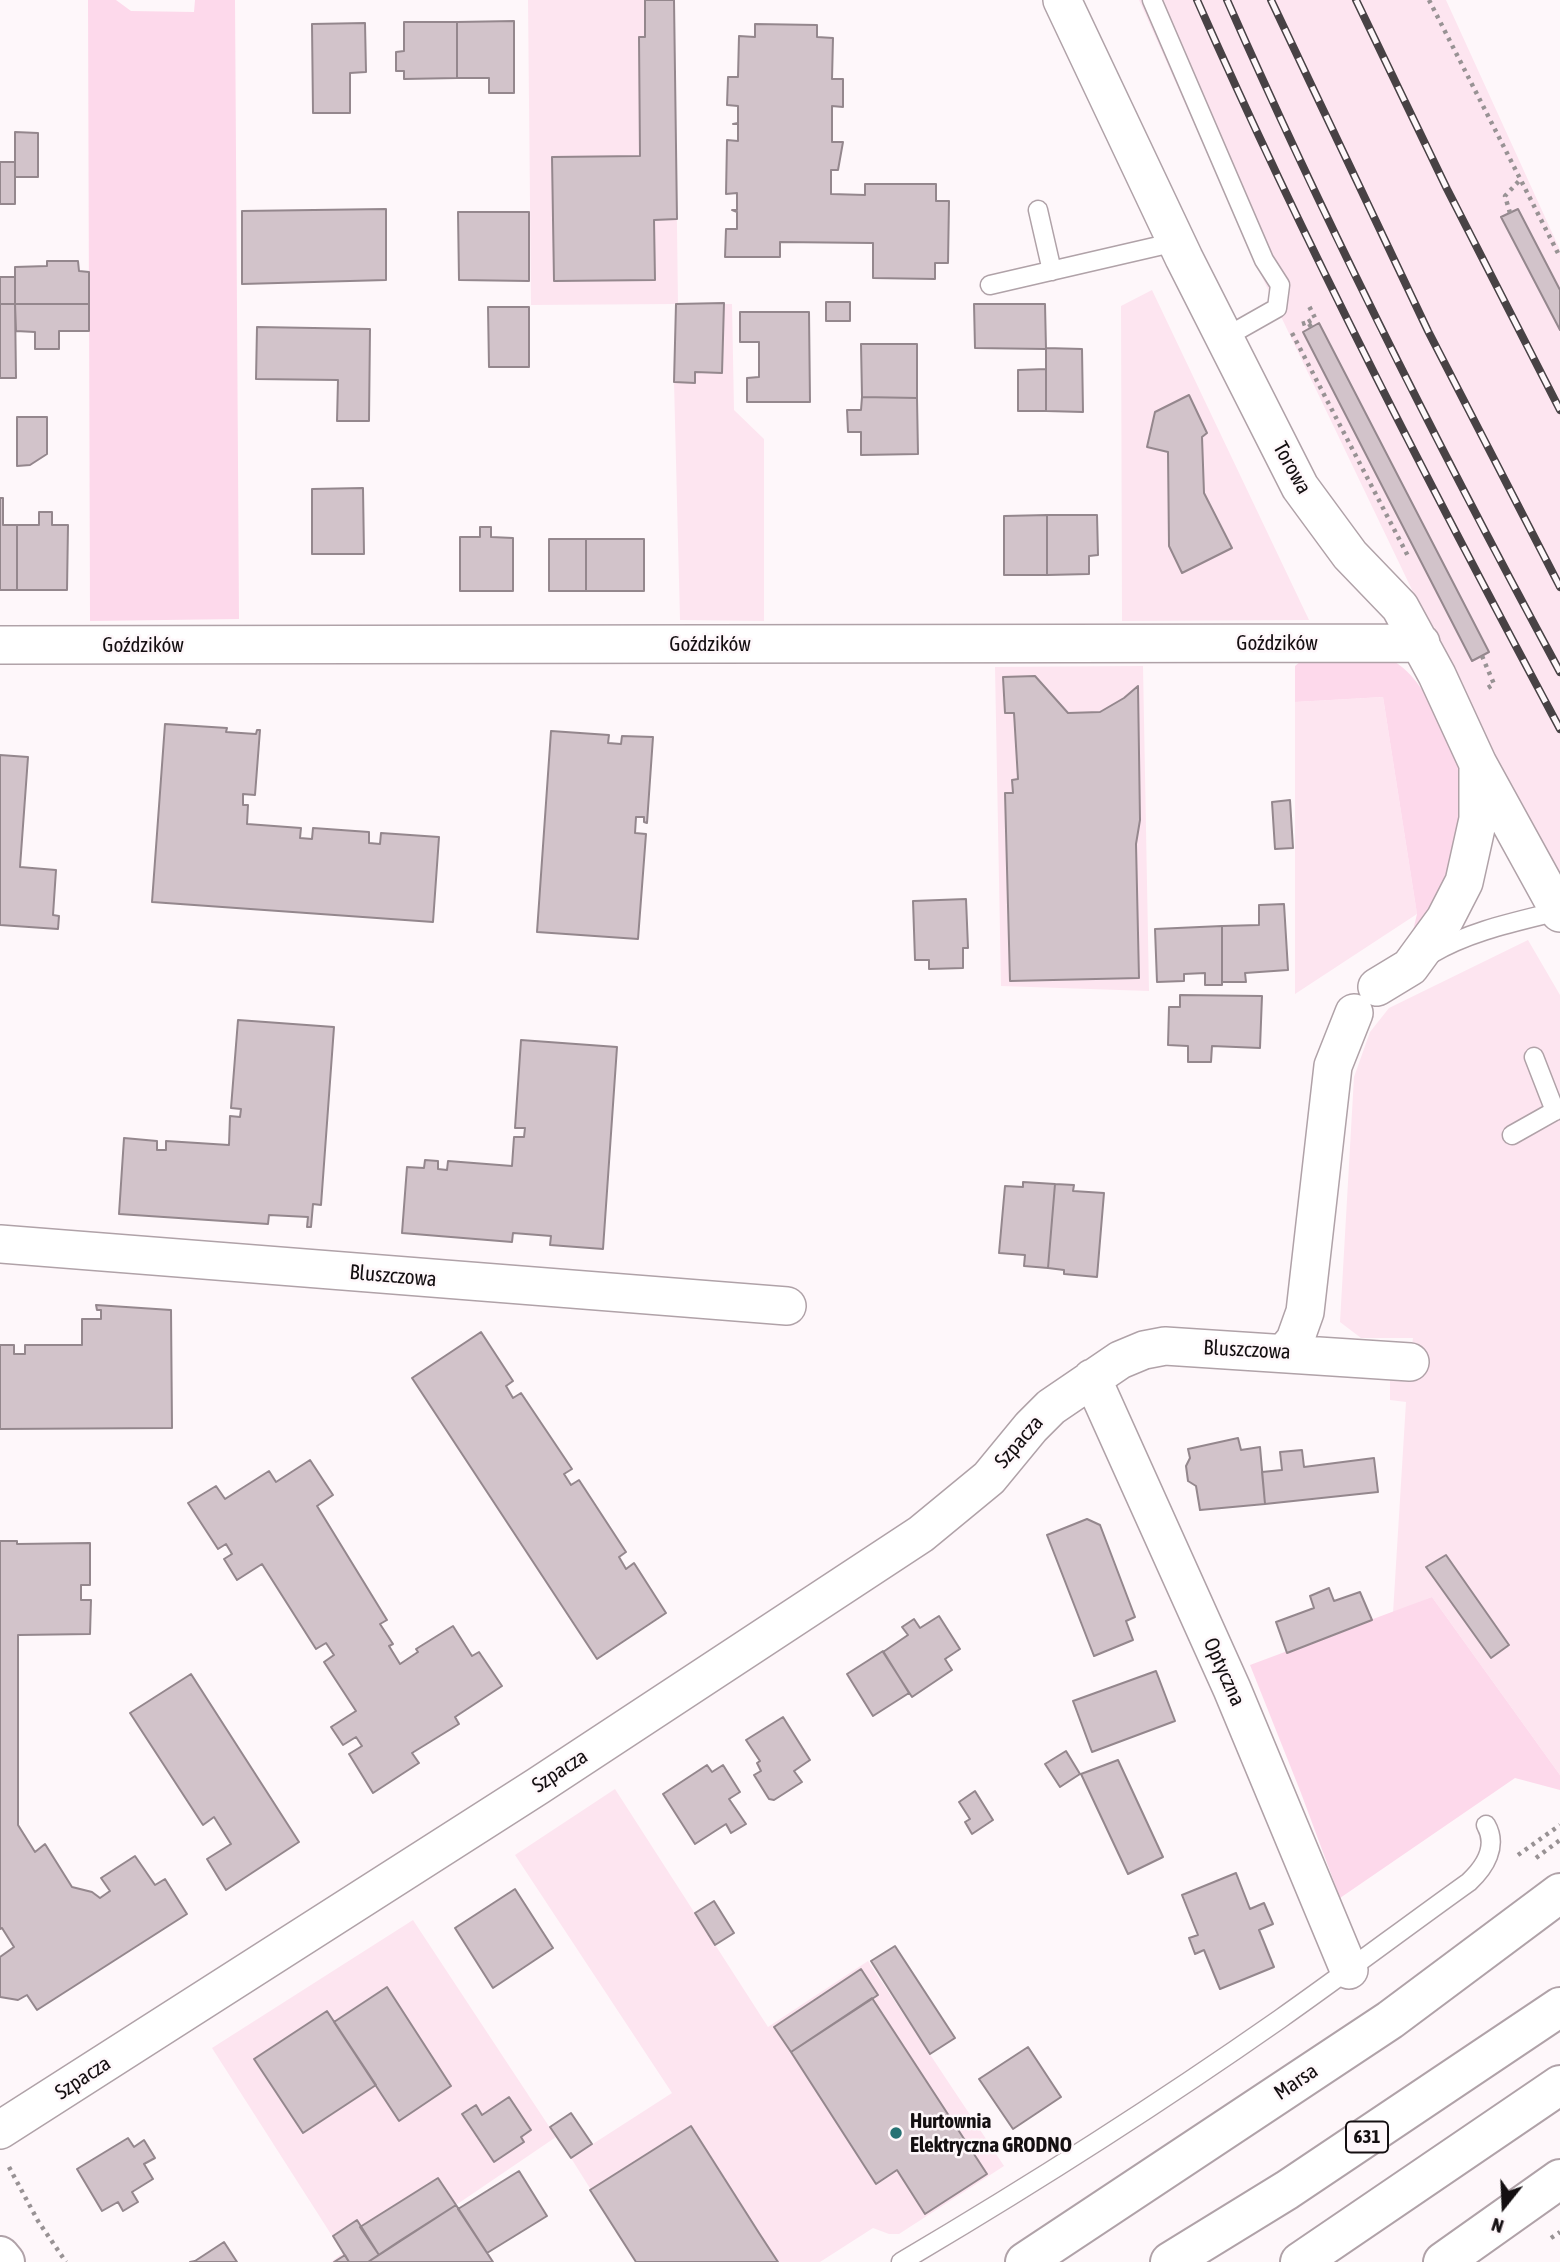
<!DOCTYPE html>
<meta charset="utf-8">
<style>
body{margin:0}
#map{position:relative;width:1560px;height:2262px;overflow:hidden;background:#fef7fa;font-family:"Asap Condensed",sans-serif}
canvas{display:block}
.north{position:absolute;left:1469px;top:2171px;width:70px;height:70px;-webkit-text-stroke:5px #fef7fa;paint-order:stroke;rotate:198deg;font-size:19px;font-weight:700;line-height:28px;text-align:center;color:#140f11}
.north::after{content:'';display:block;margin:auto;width:24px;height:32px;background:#140f11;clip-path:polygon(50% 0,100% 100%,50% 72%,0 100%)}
</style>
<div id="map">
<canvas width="1560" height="2262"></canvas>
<div class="north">N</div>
</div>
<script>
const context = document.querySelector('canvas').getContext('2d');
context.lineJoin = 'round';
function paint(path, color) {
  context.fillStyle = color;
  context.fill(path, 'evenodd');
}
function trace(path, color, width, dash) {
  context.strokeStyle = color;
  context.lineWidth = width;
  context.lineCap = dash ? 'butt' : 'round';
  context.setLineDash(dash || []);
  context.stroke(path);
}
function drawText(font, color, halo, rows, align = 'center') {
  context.font = font + ' "Asap Condensed",sans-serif';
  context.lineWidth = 5;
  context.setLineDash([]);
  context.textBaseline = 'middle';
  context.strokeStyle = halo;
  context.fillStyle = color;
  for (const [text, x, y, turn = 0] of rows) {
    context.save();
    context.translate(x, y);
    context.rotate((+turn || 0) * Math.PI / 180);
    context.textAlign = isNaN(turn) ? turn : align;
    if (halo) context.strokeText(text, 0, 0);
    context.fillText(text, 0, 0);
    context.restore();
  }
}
const built = new Path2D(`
 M528 0H674L678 304H732L734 410 764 439V621L680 620 674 382 676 304 531 305Z
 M1139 0H1446L1560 250V885L1529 834 1263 279Z
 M1152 290 1309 620 1122 621 1121 306Z
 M1143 666 1149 991 1001 986 995 667Z
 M1383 697 1417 914 1295 994V702Z
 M1528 940 1560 995V1775L1432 1597 1393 1613 1406 1402 1390 1400V1369L1410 1362 1413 1338H1361L1340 1322 1354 1077 1370 1032 1389 1008Z
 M615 1789 768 2027 868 1961 1004 2166 899 2234H889L873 2228 820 2262H636L571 2158 672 2093 515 1855Z
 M413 1920 556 2137 456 2205 493 2262H331L343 2253 212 2048Z`);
const green = new Path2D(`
 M88 0H116L131 11 194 12 195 0H235L239 619 90 621Z
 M1310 653C1326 654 1380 655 1391 660 1427 676 1460 759 1466 796L1446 894 1412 935 1417 914 1383 697 1295 702V666Z
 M1432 1597 1560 1775V1790L1515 1778 1340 1898 1301 1793 1250 1665Z`);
const building = new Path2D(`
 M645 0H674L677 219 654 220 655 280 554 281 552 157 640 156 639 37H645Z
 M514 21V93H489V78H457V22Z
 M404 22H457V78L404 79V71H396V52L404 51Z
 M365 23 366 72 350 73V113H313L312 24Z
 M755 24 817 25V37L833 38 832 79H843V107L832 106V142H843L838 170H831V194L865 195V184H936V201H949L948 263H935V279L873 278V243L780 242V257H725L726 229H737V212L732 210H737V193L726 194 727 140 738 141V124H733L738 123V106L727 105 728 77H738L739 36 755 37Z
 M15 132 38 133V177H15Z
 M0 162H15V204H0Z
 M386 209V280L242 284V211Z
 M1518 209 1560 290V330L1501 217Z
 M458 212H529V281L459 280Z
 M47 261H78L79 271 89 272V304H15V267L47 266Z
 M0 277H15V304H0Z
 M826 302H850V321H826Z
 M724 303 722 373 695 372V383L674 382 676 304Z
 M0 304H15L16 378H0Z
 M15 304H89V331H59V349H35V332L16 331Z
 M974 304H1045L1046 349 975 348Z
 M488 307H529V367H489Z
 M740 312H809L810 402H747V378L759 377V342H740Z
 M1319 323 1489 652 1472 661 1303 332Z
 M257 327 370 329 369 421H337L338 380 256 379Z
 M861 344H917V398L862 397Z
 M1046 348 1082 349 1083 412 1046 411Z
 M1046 369V411H1018V370Z
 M1189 395 1207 433 1202 437 1204 493 1232 548 1182 573 1169 546 1168 452 1147 447 1155 412Z
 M862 397 917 398 918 454 861 455V432H848L847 410H861Z
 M17 417H47V454L30 465 17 466Z
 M363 488 364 554H312V489Z
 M0 498H3V525H17V590H0Z
 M39 512H52V525H68L67 590H17V525H39Z
 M1047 515V575H1004V516Z
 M1047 515H1097L1098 555 1089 556V574L1047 575Z
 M480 527H491V537L513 538V591H460V537H480Z
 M549 539H586V591H549Z
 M586 539H644V591H586Z
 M1035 676 1068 713 1100 712 1124 698 1138 686 1140 820 1136 844 1139 978 1010 981 1005 793H1013L1012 780 1018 779 1014 713H1005L1003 677Z
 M165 724 227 728 226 732 256 734 257 730H260L255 795 243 794V805H248L247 824 301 828 300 838 312 839 313 828 369 832V843L380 844 381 833 439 837 433 922 152 902Z
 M551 731 609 735 608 743 621 744 622 736 653 737 647 823 644 822V817H636L635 833 646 834 638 939 537 932Z
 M0 755 28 757 20 867 56 870 53 915 59 916 58 929 0 925Z
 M1290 800 1293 848 1275 849 1272 802Z
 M966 899 968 948H963V968L929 969V960H915L913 901Z
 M1284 904 1288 970 1245 973 1246 982H1222V926L1259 925V905Z
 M1222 926V985H1205V973L1184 974V981L1157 982 1155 929Z
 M1180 995 1262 996 1260 1048 1212 1046 1211 1062H1188V1046L1168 1045 1169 1007H1180Z
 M238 1020 334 1027 321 1205 313 1204 311 1227H307L308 1217 269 1215 268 1224 119 1214 124 1138 157 1141V1150H166V1141L229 1145 230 1116 240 1117 241 1109 231 1108Z
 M521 1040 617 1047 603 1249 550 1245 551 1236 513 1233 512 1242 402 1233 407 1167 424 1168 425 1160 438 1161V1169L447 1170 448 1161 512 1166 514 1137H524L525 1128H515Z
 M1023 1182 1055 1184 1048 1268 1024 1266 1025 1255 999 1253 1005 1186 1023 1187Z
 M1055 1184 1074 1185 1073 1191 1104 1193 1097 1277 1064 1274V1270L1048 1268Z
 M96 1305 171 1310 172 1428 0 1429V1345H14V1354H25V1345H82V1319H101V1310H97Z
 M481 1332 513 1381 506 1386 513 1398 521 1393 572 1469 564 1474 571 1485 579 1480 626 1552 619 1557 626 1569 634 1563 666 1613 597 1659 412 1378Z
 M1238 1438 1241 1450 1260 1447 1265 1504 1200 1510 1196 1486 1188 1481 1186 1466 1190 1458 1188 1449Z
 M1302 1450 1304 1467 1374 1458 1378 1492 1265 1504 1262 1472 1282 1470 1280 1452Z
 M310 1460 333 1495 317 1506 387 1620 380 1624 393 1644 389 1646 400 1664 418 1652 416 1649 453 1626 472 1656 479 1652 502 1686 455 1717 459 1724 412 1753 419 1763 373 1793 349 1754 362 1746 356 1737 343 1745 331 1727 356 1711 324 1662 334 1655 326 1643 316 1649 262 1564 237 1580 224 1559 232 1554 226 1544 218 1549 188 1503 216 1486 225 1499 269 1471 276 1482Z
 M1087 1519 1100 1525 1135 1617 1126 1621 1133 1640 1094 1656 1047 1535Z
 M0 1541H17V1544L90 1543V1585H81V1600H91L90 1634 18 1635V1825L35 1852 45 1844 72 1887 92 1892 100 1898 110 1891 101 1878 135 1856 155 1885 165 1879 187 1914 37 2010 27 1995 18 2000 0 1997V1957L14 1947 2 1928 0 1929Z
 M1446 1555 1509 1645 1491 1658 1426 1567Z
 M1329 1588 1334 1601 1360 1592 1372 1620 1287 1653 1276 1622 1314 1608 1310 1596Z
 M939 1616 960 1649 945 1659 952 1670 912 1697 883 1652 908 1635 902 1627 914 1619 920 1628Z
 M883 1651 909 1693 873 1716 847 1674Z
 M1156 1671 1175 1721 1092 1752 1073 1701Z
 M191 1674 299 1842 226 1890 207 1859 231 1844 214 1817 203 1825 130 1713Z
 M783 1717 810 1760 794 1771 802 1782 774 1800 769 1799 754 1775 761 1771 757 1763 760 1761 746 1740Z
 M1066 1751 1080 1774 1060 1787 1045 1764Z
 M1118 1760 1163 1857 1128 1874 1081 1774Z
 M707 1765 712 1772 723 1765 740 1792 729 1799 746 1824 731 1833 726 1824 695 1844 663 1794Z
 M975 1791 993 1820 972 1834 965 1822 970 1819 959 1802Z
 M1236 1873 1250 1909 1264 1903 1273 1924 1259 1930 1274 1967 1220 1989 1204 1950 1195 1954 1189 1938 1198 1935 1182 1895Z
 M515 1889 553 1948 493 1988 455 1928Z
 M714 1901 734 1933 715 1945 695 1913Z
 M895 1946 955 2038 930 2054 871 1961Z
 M861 1969 878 1995 791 2052 774 2027Z
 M387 1987 451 2086 399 2121 334 2022Z
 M872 1998 987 2174 925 2214 897 2170 876 2184 791 2052Z
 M327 2011 376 2085 303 2133 254 2059Z
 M1028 2047 1061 2097 1013 2129 979 2079Z
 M509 2097 531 2130 521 2137 524 2142 494 2162 462 2114 476 2105 482 2115Z
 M571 2113 592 2144 571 2158 550 2127Z
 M691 2126 759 2233 778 2262H636L590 2190Z
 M128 2138 134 2147 144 2140 155 2158 144 2164 153 2179 132 2192 138 2202 123 2211 118 2202 102 2211 77 2169Z
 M519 2171 547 2216 487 2253 458 2209Z
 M438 2178 456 2205 379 2255 360 2227Z
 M456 2205 493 2262H368L401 2240Z
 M357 2220 379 2255 368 2262H349L333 2236Z
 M224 2242 237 2262H190L195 2261Z
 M345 2255 349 2262H334Z`);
const path = new Path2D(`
 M1429 0 1560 257
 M1510 213 1505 196 1519 181
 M1308 322 1315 318 1308 304
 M1302 324 1308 322 1311 327
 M1292 333 1409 558
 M1482 656 1494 684 1486 689
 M1518 1855 1560 1825
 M1536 1858 1560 1840
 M9 2167 38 2221 66 2262
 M1551 2238 1560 2232`);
const lane = new Path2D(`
 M1152 0 1264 260 1280 285 1277 308 1224 338
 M1038 210 1052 271
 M990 285 1176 242
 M1431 954C1470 931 1515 922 1559 911
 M1534 1057 1555 1111
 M1512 1135 1560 1108
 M901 2262C1030 2186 1157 2105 1280 2019 1344 1974 1406 1927 1469 1882 1485 1867 1498 1846 1486 1825`);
const street = new Path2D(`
 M1062 0 1184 258 1300 487 1350 555 1400 607 1437 675 1478 764 1560 913
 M0 645 1421 643
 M1377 987 1410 967 1445 919 1464 882 1478 819V769
 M0 1244 787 1306
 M1285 1352 1295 1340 1305 1312 1333 1066 1354 1013
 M1092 1378 1232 1689 1349 1970
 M0 2130 538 1786 921 1534 989 1478 1031 1427 1051 1407 1120 1360 1144 1350 1165 1346 1410 1362`);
const secondary = new Path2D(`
 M0 2256 5 2262
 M1025 2262 1390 2020 1560 1893
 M1443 2262 1560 2179`);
const primary = new Path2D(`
 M1170 2262 1287 2190 1560 2007
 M1300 2262 1560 2085`);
const rail = new Path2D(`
 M1197 0C1307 249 1432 490 1560 729
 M1227 0C1328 229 1441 452 1560 672
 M1271 0 1428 331 1560 587
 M1356 0 1447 189 1560 410`);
const markers = [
 [896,2133,7,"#277274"]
];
const shields = [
 [1367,2137,42]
];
const shieldNames = [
 ["631",1367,2137]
];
const streetNames = [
 ["Torowa",1292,468,61],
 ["Goździków",1277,643],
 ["Goździków",710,644],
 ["Goździków",143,645],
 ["Bluszczowa",393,1276,5],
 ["Bluszczowa",1247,1350,3],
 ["Szpacza",1019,1442,-49],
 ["Optyczna",1224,1672,66],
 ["Szpacza",560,1771,-33],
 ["Szpacza",83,2078,-33],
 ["Marsa",1296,2082,-34]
];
const poiNames = [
 ["Hurtownia",910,2121],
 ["Elektryczna GRODNO",910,2145]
];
paint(built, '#fde5f0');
paint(green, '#fdd9eb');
paint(building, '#d2c3ca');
trace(building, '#94878d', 2);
trace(lane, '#b0a2a8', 21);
trace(street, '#b0a2a8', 40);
trace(secondary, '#b0a2a8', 42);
trace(primary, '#b0a2a8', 42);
trace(path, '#989294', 4.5, [3.5, 5]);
trace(lane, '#fff', 18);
trace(street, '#fff', 37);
trace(secondary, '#fff', 38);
trace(primary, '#fff', 38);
trace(rail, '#484245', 8);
trace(rail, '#fef7fa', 5, [16]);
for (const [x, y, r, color] of markers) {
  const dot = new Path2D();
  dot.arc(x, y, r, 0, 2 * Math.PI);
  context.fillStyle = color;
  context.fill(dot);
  trace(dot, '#fef7fa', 2.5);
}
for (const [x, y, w] of shields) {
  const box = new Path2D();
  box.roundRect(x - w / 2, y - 15.5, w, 31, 5);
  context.fillStyle = '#fef7fa';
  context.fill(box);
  trace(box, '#140f11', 2);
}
drawText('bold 19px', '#140f11', null, shieldNames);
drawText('21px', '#140f11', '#fef7fa', streetNames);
drawText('bold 21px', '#140f11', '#fef7fa', poiNames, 'left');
</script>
